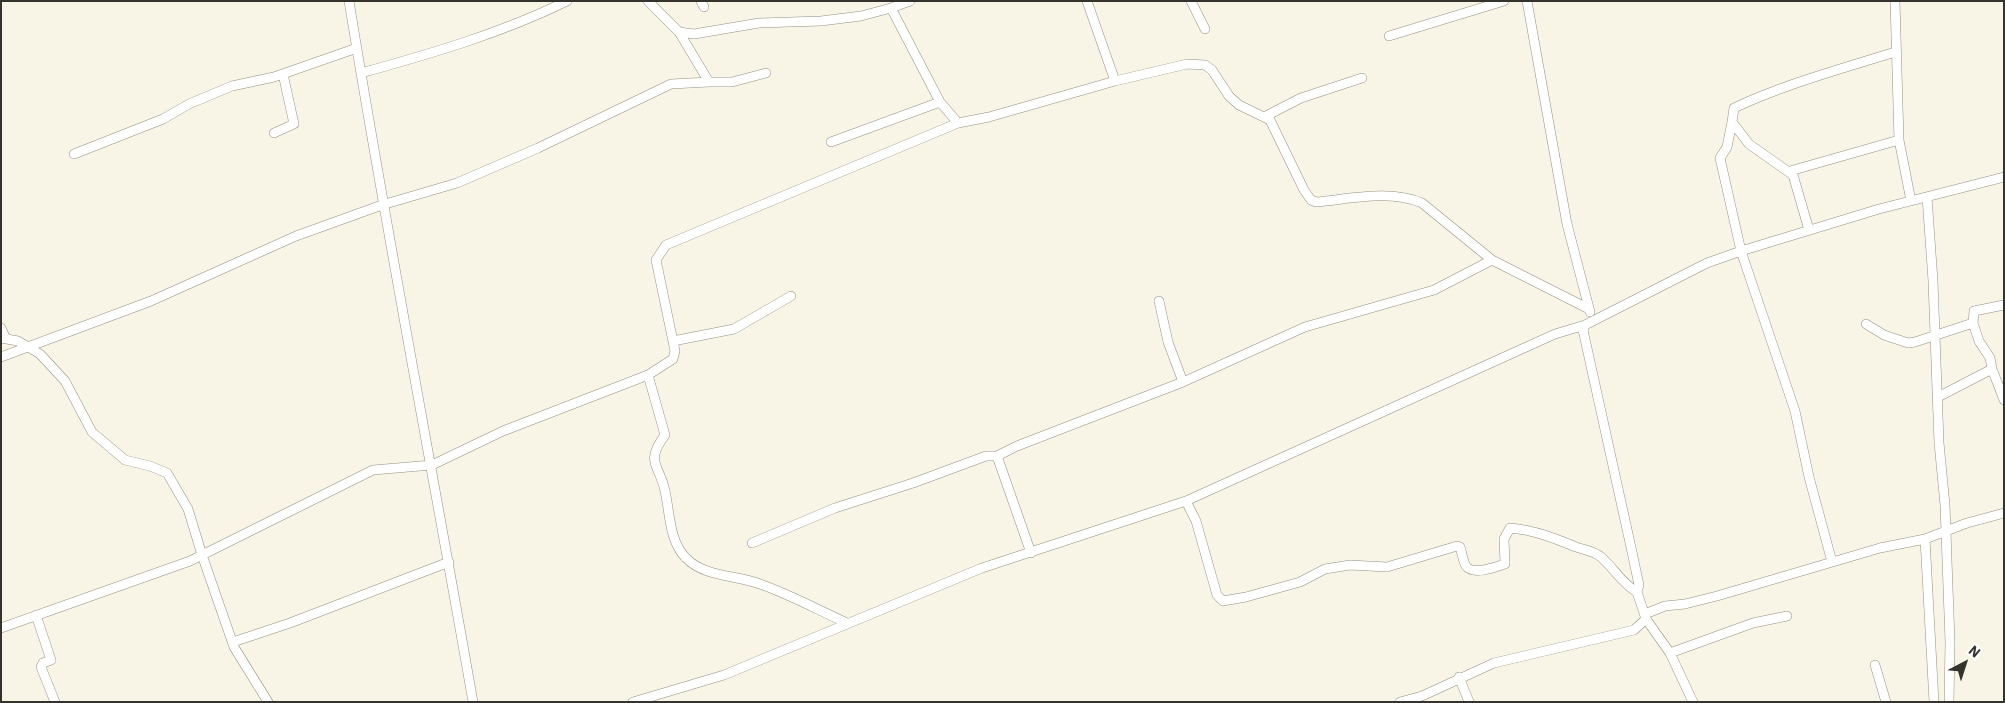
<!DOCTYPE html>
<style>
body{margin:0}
#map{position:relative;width:2005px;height:703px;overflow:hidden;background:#f8f5e6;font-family:"IBM Plex Sans",sans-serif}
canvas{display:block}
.frame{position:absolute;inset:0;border:2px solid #34332d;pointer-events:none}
.north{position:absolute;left:1940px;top:638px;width:50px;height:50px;-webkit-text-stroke:4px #fff;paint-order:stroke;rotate:40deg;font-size:14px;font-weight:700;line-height:20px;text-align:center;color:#34332d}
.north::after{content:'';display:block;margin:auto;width:18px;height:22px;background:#34332d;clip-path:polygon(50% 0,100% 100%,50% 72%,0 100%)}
</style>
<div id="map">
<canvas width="2005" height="703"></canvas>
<div class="frame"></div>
<div class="north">N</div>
</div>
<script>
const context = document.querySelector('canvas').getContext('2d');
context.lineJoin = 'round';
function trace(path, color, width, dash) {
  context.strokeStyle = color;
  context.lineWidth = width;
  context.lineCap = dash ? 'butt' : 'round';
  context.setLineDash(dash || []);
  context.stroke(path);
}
const minor = new Path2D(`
 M349 1C387 235 432 468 473 702
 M648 1 679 32 694 34 759 23 821 21 861 16 891 8 940 102 958 123 989 117 1115 81 1187 64 1205 65 1212 70 1229 96 1239 105 1270 120 1304 190 1311 200 1316 202C1350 199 1390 189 1422 203L1492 260 1589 309
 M701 1 704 7
 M1087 1 1115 81
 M1191 1 1205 29
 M1527 1 1567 224 1590 312
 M1895 1 1899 140 1911 201
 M891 8 910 1
 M1389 36 1504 1
 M361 73C430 54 502 33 567 1
 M709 82H732L766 73
 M1264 117 1301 98 1362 78
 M1732 122 1734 108C1785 84 1841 69 1895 52
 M274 133 294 124 283 74
 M831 142 940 102
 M74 154 163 119 189 104 232 86 274 77 357 48
 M1790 171 1899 140
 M1927 197 1933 281 1939 443 1945 505 1950 642 1949 702
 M1809 230 1793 175 1749 144 1732 122 1727 147 1720 158 1741 251 1795 411 1809 477 1832 562
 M1159 301 1168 342 1183 382
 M1866 324 1884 335 1908 343 1915 342 1973 323 1974 311 2004 305
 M1585 325 1583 330 1632 552 1639 585 1637 592 1646 619 1670 653 1693 702
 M1 328 6 339
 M1 338 18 341 40 354 65 381 92 432 125 460 150 466 167 473 188 509 202 555 234 647 268 702
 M673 341 734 329 791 296
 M1 357 151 301 296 236 382 205 457 183 538 148 671 84 709 82 679 32
 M1992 369 2004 400
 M648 375 665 435C644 463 660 465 665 491 670 513 669 541 686 558 704 577 736 575 760 584 789 594 818 610 847 623
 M1938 397 1992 369 1990 358 1979 341 1973 323
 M997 456 1017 446 1183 382 1305 327 1434 290 1492 260
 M1186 501 1196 521 1217 595 1223 601 1246 597 1300 582 1325 569 1350 565 1387 567 1457 546 1460 547C1462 552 1463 562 1466 566 1473 576 1496 567 1505 564L1504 539 1510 528C1534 530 1554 538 1576 547 1585 550 1594 551 1601 557 1614 568 1622 584 1637 592
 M1925 539 1934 702
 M752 543 835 508 913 483 986 456H997L1031 553
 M1645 614 1665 606 1685 604 1717 596 1880 548 1925 539 1967 523 2004 513
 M36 615 51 660 43 663 41 667 55 702
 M1 628 190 561 373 470 432 465 503 431 648 375 673 359 675 351 656 260 666 245 958 123
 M233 642 290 623 449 562
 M1670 653 1753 623 1787 616
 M1875 665 1886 702
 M1459 677 1469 702
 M633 702 724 675 982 568 1186 501 1555 334 1585 325 1707 263 1741 251 1879 209 2004 177
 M1400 702 1422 696 1494 663 1634 630 1646 619`);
trace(minor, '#939082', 10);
trace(minor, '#fff', 9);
</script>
